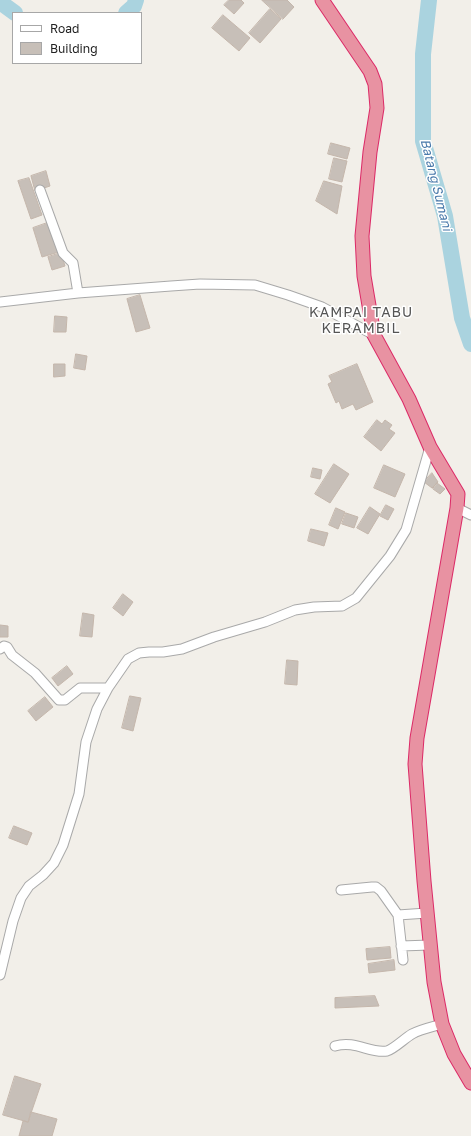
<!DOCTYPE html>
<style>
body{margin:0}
#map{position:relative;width:471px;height:1136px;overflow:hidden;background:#f2efe9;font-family:"Golos Text",sans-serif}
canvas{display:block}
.legend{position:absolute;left:12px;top:12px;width:130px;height:52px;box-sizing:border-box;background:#fff;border:1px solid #a7a7a7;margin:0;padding:5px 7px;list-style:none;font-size:12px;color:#222}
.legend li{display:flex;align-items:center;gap:8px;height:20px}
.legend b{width:20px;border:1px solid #a7a7a7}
</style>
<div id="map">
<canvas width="471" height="1136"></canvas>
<ul class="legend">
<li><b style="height:5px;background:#fff"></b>Road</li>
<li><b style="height:11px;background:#c7bfb8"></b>Building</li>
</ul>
</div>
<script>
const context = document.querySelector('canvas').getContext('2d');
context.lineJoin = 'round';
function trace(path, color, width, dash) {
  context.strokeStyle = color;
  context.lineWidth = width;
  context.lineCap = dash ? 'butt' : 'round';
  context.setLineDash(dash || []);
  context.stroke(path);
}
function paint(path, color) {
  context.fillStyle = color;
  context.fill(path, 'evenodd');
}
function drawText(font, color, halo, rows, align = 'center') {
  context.font = font + ' "Golos Text",sans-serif';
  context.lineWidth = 3;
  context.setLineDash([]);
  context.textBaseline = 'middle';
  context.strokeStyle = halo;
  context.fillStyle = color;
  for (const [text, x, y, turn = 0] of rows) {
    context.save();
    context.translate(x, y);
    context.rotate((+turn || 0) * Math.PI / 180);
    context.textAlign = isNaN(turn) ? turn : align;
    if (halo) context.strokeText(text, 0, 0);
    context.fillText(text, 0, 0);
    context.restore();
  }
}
const river = new Path2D(`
 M429 0 423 54V141L445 216 462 318 471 344
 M0 2 15 13
 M126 13 134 6 136 0`);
const building = new Path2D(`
 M229 0H241L244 3 234 14 224 5Z
 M262 0H287L294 7 283 19Z
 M270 9 281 19 260 43 249 33Z
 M223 15 250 38 239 51 212 28Z
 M331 143 350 148 347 159 328 154Z
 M334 158 347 161 342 182 329 179Z
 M46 171 50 186 35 191 31 176Z
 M29 178 42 215 31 219 18 181Z
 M324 181 342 186 337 214 316 201Z
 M50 222 59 252 42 257 33 228Z
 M61 253 65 266 52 270 48 257Z
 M140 295 150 328 136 332 127 299Z
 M55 316 67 317 66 332H54Z
 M76 354 87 356 85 370 74 368Z
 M54 364H65V376L54 377Z
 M357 364 373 402 356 410 353 404 342 409 339 401 336 403 328 384 332 382 329 376Z
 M377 420 382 424 385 420 392 425 389 429 395 433 381 451 364 437Z
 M334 464 349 474 330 503 315 494Z
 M384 465 405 474 395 497 374 488Z
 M313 468 322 470 320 479 311 477Z
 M432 473 438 482 432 488 424 482Z
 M437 483 445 489 440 494 433 489Z
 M386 505 394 509 388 520 380 516Z
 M370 507 380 514 368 534 357 528Z
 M336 508 345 512 338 529 329 525Z
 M346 513 358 517 354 528 342 524Z
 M311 529 328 533 324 546 308 541Z
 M123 594 133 602 123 616 113 608Z
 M83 613 94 615 92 637 80 636Z
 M0 625 8 626V637H0Z
 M287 660 298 661 297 685 285 684Z
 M67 666 73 674 58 686 52 678Z
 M130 696 141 698 133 731 122 728Z
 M45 697 53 707 36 721 28 711Z
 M14 826 32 833 27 845 9 838Z
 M390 947 391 958 367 960 366 949Z
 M394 960 395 970 369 973 368 964Z
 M375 996 379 1006 335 1008V998Z
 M15 1076 41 1084 28 1122 3 1115Z
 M31 1112 57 1119 52 1136H19L23 1121 28 1122Z`);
const minor = new Path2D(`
 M40 190 63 253 73 263 78 293
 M0 302 78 293 171 286 200 284 255 285 288 295 322 307 374 335
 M457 508 471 515
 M0 649 4 646 7 647 12 655 35 673 59 700H65L80 688H108
 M341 890 372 887H376L381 891 398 915 403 960
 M398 915 427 913
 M401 946 430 945
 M0 975 13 921 21 898 29 886 43 875 54 863 63 845 79 794 86 742 97 709 108 688 128 659 139 653 149 652H163L182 649 214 637 265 622 295 610 314 607 342 606 356 598 390 556 406 530 430 447
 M335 1046C356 1040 370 1054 387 1051 394 1049 405 1038 412 1034 421 1029 432 1027 442 1024`);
const highway = new Path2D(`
 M322 0 370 71 375 84 377 108 370 152 362 236 364 276 374 335 409 399 430 447 458 494 457 508 417 738 415 764 424 881 434 982 442 1024 454 1054 471 1083`);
const waterNames = [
 ["Batang Sumani",436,185,76]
];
const quarterNames = [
 ["KAMPAI TABU",361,313],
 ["KERAMBIL",361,329]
];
trace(river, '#aad3df', 16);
paint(building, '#c7bfb8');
trace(building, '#c4b6ab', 1);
trace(minor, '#a9a9a9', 11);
trace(highway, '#dc2a67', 15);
trace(minor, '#fff', 9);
trace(highway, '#e892a2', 13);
drawText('italic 13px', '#4a7aab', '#fff', waterNames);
context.letterSpacing = '1px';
drawText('14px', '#555', '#fff', quarterNames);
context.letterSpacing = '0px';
</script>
